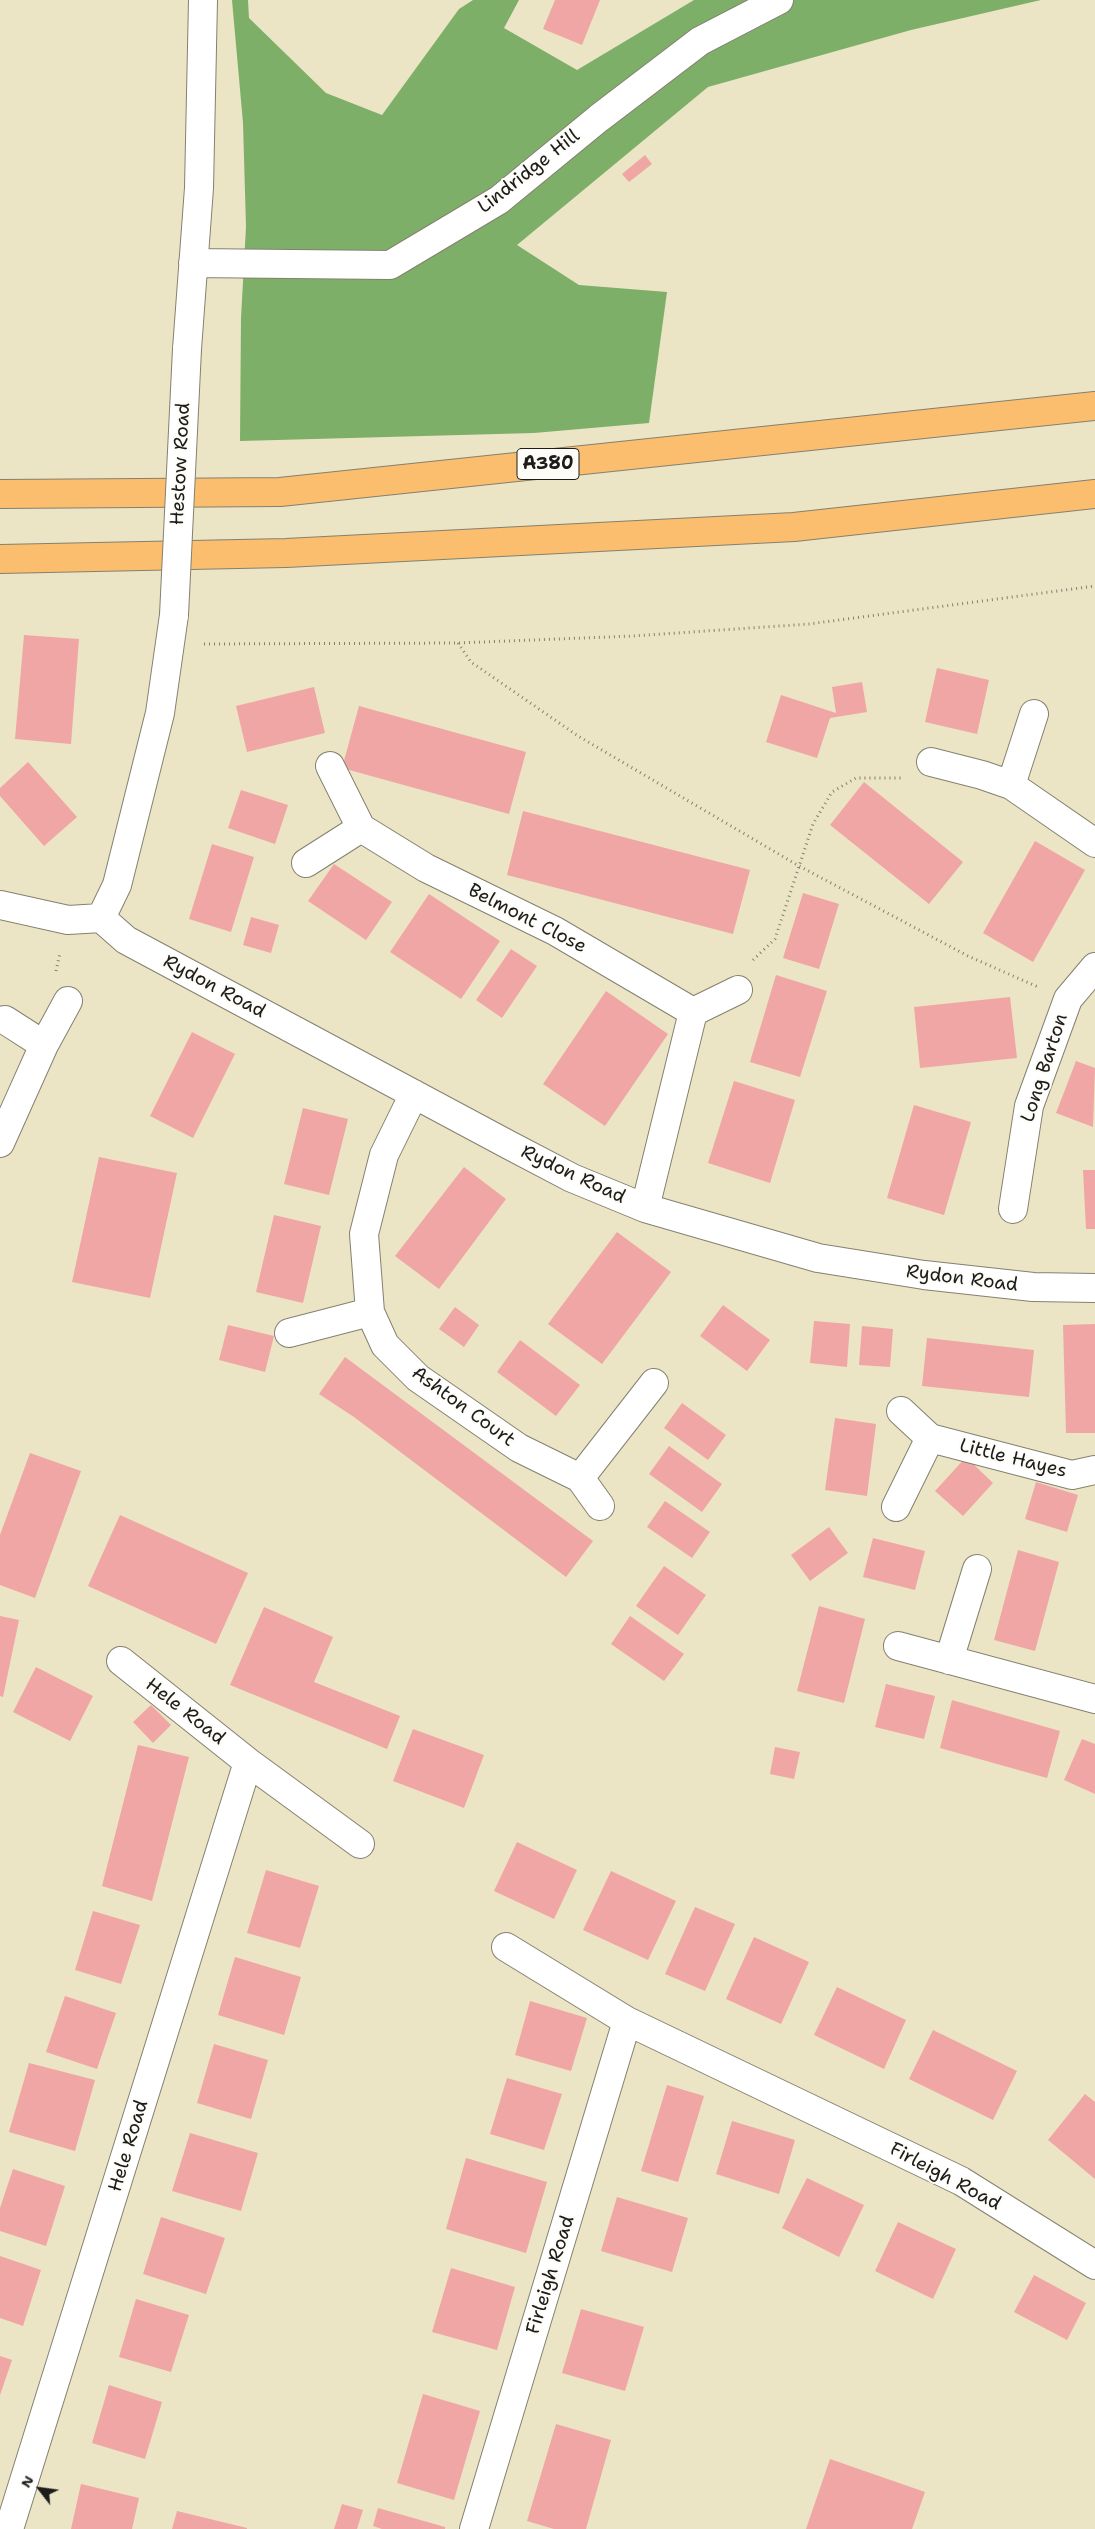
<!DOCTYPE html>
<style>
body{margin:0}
#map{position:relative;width:1095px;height:2529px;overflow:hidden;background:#ebe5c5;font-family:"Shantell Sans",sans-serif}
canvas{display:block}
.north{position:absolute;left:15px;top:2464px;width:50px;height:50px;-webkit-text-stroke:4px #fdfcf7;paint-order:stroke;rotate:300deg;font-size:14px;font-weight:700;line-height:20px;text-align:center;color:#1c1c1c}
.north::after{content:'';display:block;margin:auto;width:18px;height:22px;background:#1c1c1c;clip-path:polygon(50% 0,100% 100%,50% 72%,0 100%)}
</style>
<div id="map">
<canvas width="1095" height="2529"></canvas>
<div class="north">N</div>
</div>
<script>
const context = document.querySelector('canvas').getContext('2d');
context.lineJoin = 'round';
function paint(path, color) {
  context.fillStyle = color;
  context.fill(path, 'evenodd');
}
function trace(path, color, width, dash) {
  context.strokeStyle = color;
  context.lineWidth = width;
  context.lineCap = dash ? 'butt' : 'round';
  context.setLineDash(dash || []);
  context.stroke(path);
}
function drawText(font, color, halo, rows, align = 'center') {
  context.font = font + ' "Shantell Sans",sans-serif';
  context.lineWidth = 4;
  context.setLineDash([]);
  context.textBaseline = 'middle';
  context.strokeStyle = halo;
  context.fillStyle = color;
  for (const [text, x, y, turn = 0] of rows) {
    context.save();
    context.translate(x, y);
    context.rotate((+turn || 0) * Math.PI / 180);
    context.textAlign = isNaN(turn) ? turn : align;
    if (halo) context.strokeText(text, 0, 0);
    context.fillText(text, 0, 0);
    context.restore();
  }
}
const forest = new Path2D(`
 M232 0H248L249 18 326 93 382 115 459 9 473 0H519L504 28 577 70 694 0H1041L911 30 708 87 517 245 579 285 667 292 649 423 534 433 240 441 241 318 246 227 243 123Z`);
const building = new Path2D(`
 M555 0H600L582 45 543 29Z
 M645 155 652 164 629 182 622 174Z
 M24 635 79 639 71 744 15 739Z
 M937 668 989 680 977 734 925 722Z
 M862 682 867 712 830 718 817 758 766 742 781 695 836 713 832 687Z
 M314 687 325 733 247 752 236 706Z
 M359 706 526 752 509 814 342 768Z
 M28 762 77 817 44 846 0 796V788Z
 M864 782 963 862 929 904 830 825Z
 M241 790 288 805 275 844 228 828Z
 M523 811 750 870 733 934 507 875Z
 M1035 841 1085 870 1033 962 983 933Z
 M212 844 254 857 231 932 189 919Z
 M334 864 392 902 366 940 308 901Z
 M803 893 839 904 819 969 783 958Z
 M429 894 500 941 461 999 390 952Z
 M251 917 279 925 271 953 243 945Z
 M511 949 537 966 502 1018 476 1000Z
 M776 975 827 991 800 1077 750 1062Z
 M606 991 668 1034 605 1126 543 1084Z
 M1010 997 1017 1058 920 1068 914 1007Z
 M192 1032 235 1054 193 1138 150 1116Z
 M1076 1061 1095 1068 1093 1127 1056 1113Z
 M734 1081 795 1100 770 1183 708 1163Z
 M914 1105 971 1122 944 1215 887 1198Z
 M303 1108 348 1119 329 1195 284 1184Z
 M99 1157 177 1173 150 1298 72 1282Z
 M464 1167 506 1199 439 1289 395 1256Z
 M1083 1170H1095V1229H1086Z
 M274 1215 321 1226 303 1303 256 1292Z
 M617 1232 671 1272 602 1364 548 1324Z
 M723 1305 770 1340 747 1371 700 1336Z
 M455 1307 479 1325 464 1347 439 1329Z
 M814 1321 850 1324 847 1367 810 1363Z
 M1095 1324V1433H1066L1063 1325Z
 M228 1325 274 1336 265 1372 219 1360Z
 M862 1326 893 1329 890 1367 859 1365Z
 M927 1338 1034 1350 1029 1397 922 1386Z
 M520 1340 580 1385 556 1416 497 1372Z
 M345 1357 593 1541 566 1577 354 1417 319 1394Z
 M682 1403 726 1435 708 1460 664 1428Z
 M835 1418 876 1424 867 1496 825 1490Z
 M669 1446 722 1484 702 1512 649 1474Z
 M30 1453 81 1471 35 1598 0 1585V1535Z
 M966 1457 993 1483 963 1516 935 1491Z
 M1036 1482 1078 1495 1067 1532 1025 1519Z
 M665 1501 710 1532 692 1558 647 1527Z
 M120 1515 248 1573 216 1644 88 1586Z
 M829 1527 848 1553 810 1581 791 1555Z
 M873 1538 925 1551 915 1590 863 1577Z
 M1018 1550 1059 1562 1035 1651 994 1640Z
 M664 1566 706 1595 678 1635 636 1606Z
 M819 1606 865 1619 844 1703 797 1691Z
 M264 1607 333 1637 314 1682 400 1716 387 1749 230 1685Z
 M0 1616 19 1620 3 1697 0 1696Z
 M630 1616 684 1654 664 1681 611 1644Z
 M36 1667 93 1696 70 1741 13 1712Z
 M886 1684 935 1696 924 1739 875 1727Z
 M952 1700 1060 1731 1047 1778 940 1748Z
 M151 1705 171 1725 153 1743 133 1722Z
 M413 1729 484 1755 464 1808 393 1781Z
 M1082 1739 1095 1744V1794L1064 1780Z
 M138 1745 189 1757 152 1901 102 1886Z
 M775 1747 800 1752 794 1779 770 1774Z
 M517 1842 577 1870 554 1919 494 1891Z
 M266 1870 319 1886 300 1948 247 1933Z
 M611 1871 676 1901 648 1960 583 1930Z
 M695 1907 735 1924 705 1991 665 1974Z
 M93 1911 140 1925 121 1984 75 1970Z
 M754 1937 809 1962 781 2024 726 1999Z
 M235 1957 301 1977 284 2035 218 2015Z
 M837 1987 906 2020 884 2069 814 2035Z
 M65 1996 116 2013 97 2069 46 2052Z
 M530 2001 587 2018 571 2071 515 2055Z
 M933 2030 1017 2071 993 2120 909 2079Z
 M214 2044 268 2060 251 2119 197 2103Z
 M29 2063 95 2080 75 2151 9 2132Z
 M507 2078 562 2094 544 2150 490 2134Z
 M667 2085 704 2096 678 2182 641 2171Z
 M1085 2094 1095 2102V2179L1048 2140Z
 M732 2121 795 2140 779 2194 716 2174Z
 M190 2133 258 2153 241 2211 172 2191Z
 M466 2158 547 2182 526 2253 446 2229Z
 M13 2169 65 2186 46 2246 0 2231V2208Z
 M807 2178 864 2205 839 2257 782 2228Z
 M617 2197 688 2218 672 2272 601 2251Z
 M161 2217 225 2238 206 2294 143 2274Z
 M898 2222 956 2249 933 2299 875 2271Z
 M0 2256 41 2270 23 2326 0 2318Z
 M451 2268 515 2287 497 2350 432 2332Z
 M1034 2275 1086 2303 1067 2340 1014 2312Z
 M136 2299 189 2315 171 2372 119 2357Z
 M581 2309 644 2327 625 2391 562 2373Z
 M0 2356 12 2360 0 2395Z
 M109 2385 162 2402 145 2459 92 2443Z
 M423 2394 480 2411 454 2500 397 2483Z
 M556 2424 611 2440 586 2529H554L527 2521Z
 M830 2459 925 2492 912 2529H806Z
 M81 2484 139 2498 132 2529H71Z
 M342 2504 363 2510 357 2529H334Z
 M378 2508 445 2527V2529H382L373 2526Z
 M177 2511 247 2528V2529H172Z`);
const path = new Path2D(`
 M458 643 471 662 578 736 799 866 968 956 1038 987
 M204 644 458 643 633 636 809 624 1095 586
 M753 960 775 939 813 824 832 792 856 778H902
 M56 971 60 953`);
const minor = new Path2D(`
 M193 263 390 265 499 200 599 118 700 41 779 0
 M187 349 199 188 203 0
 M931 762 982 775 1011 785 1095 843
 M330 766 361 828 426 868 555 931 693 1012 645 1208
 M1011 785 1034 714
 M306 863 361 828
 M0 905 68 920 101 918
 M101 918 126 940 509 1145 572 1178 645 1208 818 1258 924 1275 1033 1287 1095 1288
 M101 918 117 885 160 713 174 615
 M693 1012 738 990
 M5 1020 44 1045
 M414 1094 384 1155 364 1234 370 1312 385 1345 418 1378 519 1448 580 1478
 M0 1143 44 1045 68 1001
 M1013 1209 1029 1106 1068 999 1095 967
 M289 1333 370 1312
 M930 1438 1072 1475 1095 1470
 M600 1506 580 1478 654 1383
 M896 1507 930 1438 901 1411
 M898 1646 1095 1699
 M949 1660 977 1569
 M121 1661 248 1762 360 1844
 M506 1947 627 2021 961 2181 1095 2265
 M9 2529 248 1762
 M474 2529 627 2021`);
const highway = new Path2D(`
 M0 494 280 492 1095 406
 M0 559 286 553 794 527 1095 494`);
const minorBridge = new Path2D(`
 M174 615 187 349`);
const shields = [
 [548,464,62]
];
const shieldNames = [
 ["A380",548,464]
];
const streetNames = [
 ["Lindridge Hill",529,172,-38],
 ["Hestow Road",181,464,-87],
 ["Belmont Close",527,919,27],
 ["Rydon Road",214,987,28],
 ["Long Barton",1045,1068,-72],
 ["Rydon Road",573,1175,25],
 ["Rydon Road",962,1279,7],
 ["Ashton Court",463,1407,36],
 ["Little Hayes",1013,1459,14],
 ["Hele Road",185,1712,38],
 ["Hele Road",129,2146,-73],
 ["Firleigh Road",945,2177,28],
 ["Firleigh Road",551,2275,-73]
];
paint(forest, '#7eaf69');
paint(building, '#f0a6a5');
trace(minor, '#848070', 30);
trace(highway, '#848070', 30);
trace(path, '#848070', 3, [1, 4]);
trace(minor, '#fff', 28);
trace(highway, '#fbbd6e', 28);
trace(minorBridge, '#848070', 30, []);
trace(minorBridge, '#fff', 28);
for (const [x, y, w] of shields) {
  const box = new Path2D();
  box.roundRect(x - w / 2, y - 15.5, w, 31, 4);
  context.fillStyle = '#fdfcf7';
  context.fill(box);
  trace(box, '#1c1c1c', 1);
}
drawText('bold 18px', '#1c1c1c', null, shieldNames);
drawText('19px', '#1c1c1c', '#fdfcf7', streetNames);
</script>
